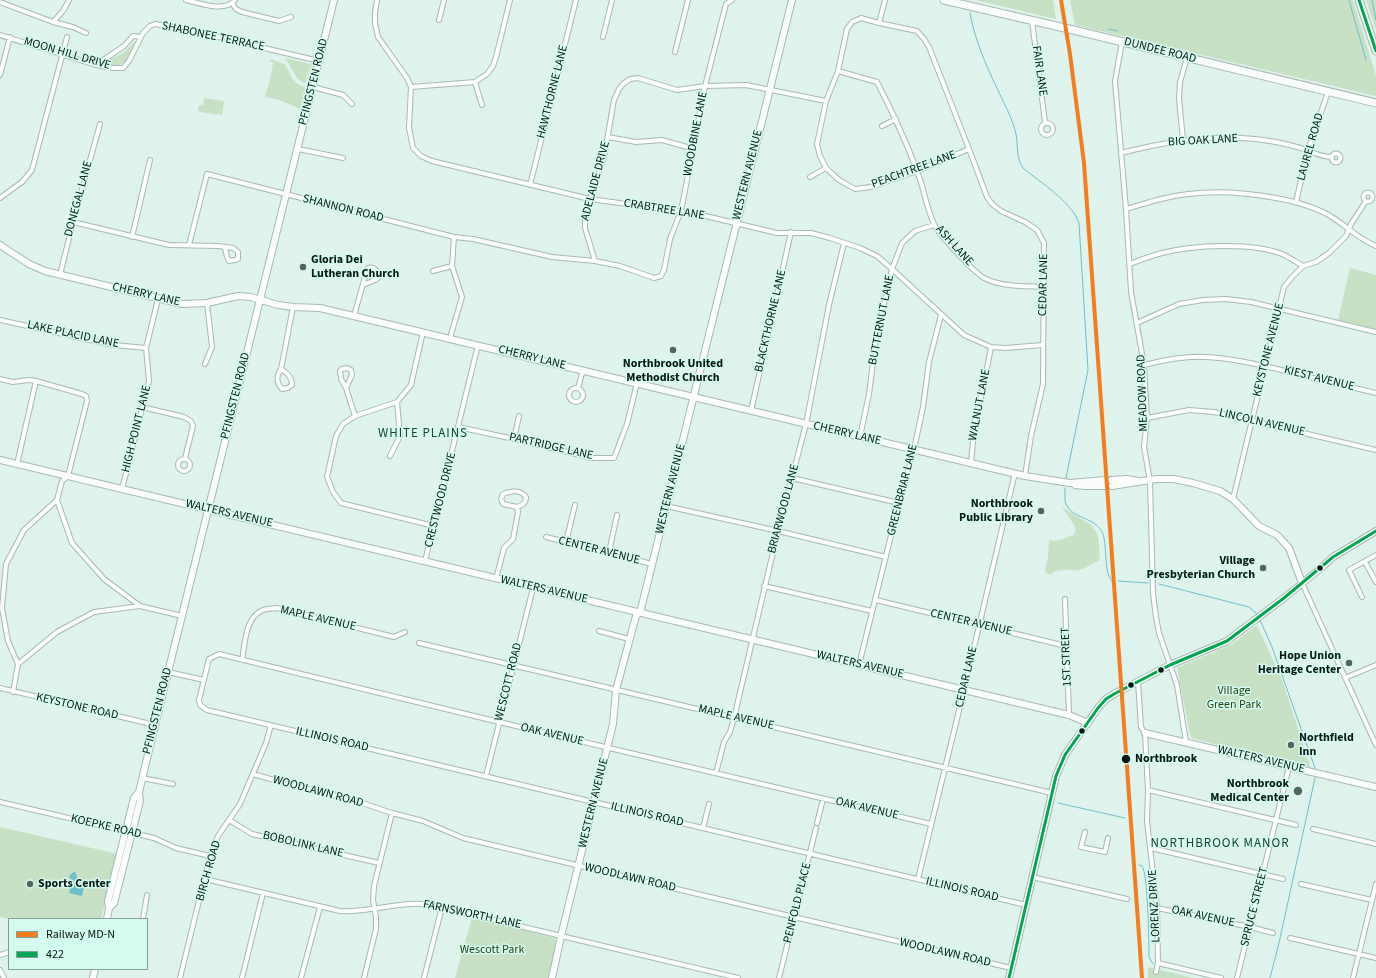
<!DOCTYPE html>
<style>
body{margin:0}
#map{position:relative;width:1376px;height:978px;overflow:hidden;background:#ddf3ec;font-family:"Source Sans 3",sans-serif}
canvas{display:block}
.legend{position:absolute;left:8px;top:918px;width:140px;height:52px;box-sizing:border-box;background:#d4fcf0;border:1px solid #82a098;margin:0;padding:5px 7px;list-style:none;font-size:12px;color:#081713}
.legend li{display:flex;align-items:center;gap:8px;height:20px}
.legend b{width:20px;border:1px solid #82a098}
</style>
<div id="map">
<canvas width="1376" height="978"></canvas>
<ul class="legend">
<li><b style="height:5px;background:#f37d1c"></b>Railway MD-N</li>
<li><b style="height:5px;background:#00a651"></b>422</li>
</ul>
</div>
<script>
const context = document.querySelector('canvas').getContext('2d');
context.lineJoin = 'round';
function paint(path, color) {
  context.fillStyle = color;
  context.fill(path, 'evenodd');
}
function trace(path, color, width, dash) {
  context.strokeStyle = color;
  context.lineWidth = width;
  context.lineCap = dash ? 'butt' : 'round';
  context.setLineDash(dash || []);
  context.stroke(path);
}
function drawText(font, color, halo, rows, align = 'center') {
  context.font = font + ' "Source Sans 3",sans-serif';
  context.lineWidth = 3;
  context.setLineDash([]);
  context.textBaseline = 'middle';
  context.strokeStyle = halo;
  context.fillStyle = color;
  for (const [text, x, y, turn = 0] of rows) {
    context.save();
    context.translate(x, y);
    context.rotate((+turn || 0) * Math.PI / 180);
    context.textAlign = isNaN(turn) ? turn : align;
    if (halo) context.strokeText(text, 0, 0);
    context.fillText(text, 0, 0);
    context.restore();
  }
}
const green = new Path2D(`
 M976 0H1053L1056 19Z
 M1070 0H1353L1376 76V96L1075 25Z
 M1366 0H1376V30Z
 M134 42H136C129 58 124 70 104 64V62L106 63 113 58 123 53Z
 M284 58 310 64 305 83C293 80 293 65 284 58Z
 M271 59 284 64C292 74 291 83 305 87L300 109 279 100 262 96V95L265 96 270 80 273 63 272 62H270Z
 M311 62 314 66 311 81 306 83Z
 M204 98 224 101 222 115 217 114V115L201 112 198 111 199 105 203 106Z
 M1350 268 1376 275V329L1338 320Z
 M1062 507 1091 525 1098 535 1100 560C1094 563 1086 568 1079 570 1070 571 1057 568 1051 574L1046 573 1045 569 1048 559 1049 540 1056 541 1074 535 1076 528Z
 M1257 625 1282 680 1311 768 1191 738 1177 668 1232 644Z
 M0 827 118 854 101 919H10L0 917Z
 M472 917 555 938 557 942 548 978H455Z
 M1148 967 1194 978H1148Z`);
const water = new Path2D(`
 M75 871 78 880 80 879 82 880 81 882H77L76 886 84 887 82 896 69 893 72 881 69 876Z`);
const stream = new Path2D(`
 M1349 0 1366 60
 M1372 0 1376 20
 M970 13C974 37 986 66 997 88 1003 102 1011 115 1015 130 1019 143 1015 157 1023 168 1041 183 1071 201 1079 223L1088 370 1066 478
 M1108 29 1118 31
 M1065 488C1065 492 1065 497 1065 501 1069 519 1094 516 1102 532 1108 544 1103 573 1112 581
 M1118 581 1148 583
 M1159 584 1249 607 1255 612 1257 615
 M1260 620 1272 647 1315 768
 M1058 803 1125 818
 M1139 865 1142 866C1148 873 1149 944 1149 957L1153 964
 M1270 978 1279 943 1315 778`);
const street = new Path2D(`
 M186 0C199 3 224 13 235 0
 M377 0 375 12V23L378 37 407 78 411 87 409 128 413 148 421 156 432 161 590 199 693 213 777 233H811L830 238 860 248 877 256 892 269 964 335 991 347 1005 348 1043 345
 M885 0 879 23 861 18 852 22 847 29 838 71 826 101 817 144 820 156 826 168 839 180 855 189 871 187 917 171 969 149
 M0 2 53 22 73 27 86 33
 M232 3 236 9 242 12 279 21 291 17
 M439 20 444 0
 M1032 21 1045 122
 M53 22 63 11 69 0
 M879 23 917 31 924 39 929 47 969 149 987 197 992 204 1001 211 1025 222 1037 230 1044 243 1043 384 1031 436 1025 476
 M0 35 96 65 113 68H123L129 61 143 33 150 26 155 24 180 28 319 61
 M603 37 612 0
 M1122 42 1115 81 1126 209 1131 292 1144 365 1147 418 1144 447 1150 481 1153 594 1156 617 1159 633 1177 685 1186 742
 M675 52 688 0
 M96 65 124 46 133 36 141 37
 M838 71 877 82C892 111 906 141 917 171 924 188 926 207 934 224 939 235 975 274 986 279 1004 287 1024 286 1043 287
 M0 75 10 37
 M475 82 482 105
 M313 87 343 95 352 104
 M411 87 475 82 487 74 493 66 496 57 510 0
 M1041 129a6 6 0 1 1 12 0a6 6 0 1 1-12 0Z
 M882 126 896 119
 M608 137 636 142 662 140 694 149
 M1183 140 1179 99 1180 82 1187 58
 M298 149 343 158
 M1121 153C1171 140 1224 132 1276 142 1286 144 1299 147 1309 151 1316 154 1323 157 1332 157
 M1331.5 158a4.5 4.5 0 1 1 9 0a4.5 4.5 0 1 1-9 0Z
 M810 177 826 168
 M530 185 576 0
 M1363.5 197a4.5 4.5 0 1 1 9 0a4.5 4.5 0 1 1-9 0Z
 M0 198 22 182 32 170 67 37
 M1296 202 1308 150 1328 92
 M1126 209C1137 206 1149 202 1161 199 1199 189 1238 191 1276 198 1293 201 1309 205 1325 213 1343 222 1357 239 1376 246
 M73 222 169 245 218 246 233 248 238 252V259L235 260 229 261 227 257 225 248
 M132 237 150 160
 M189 245 207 174 454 237 473 239 552 257 595 261 620 266 654 278 661 276 664 270 670 239 681 211 705 86 726 4 732 0
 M595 261 585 228V216L590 199 604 157 614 100 619 89 623 84 630 79 638 78 677 90 705 86 746 85 826 101
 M1130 264C1140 260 1151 256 1162 253 1193 245 1252 242 1282 254 1289 257 1296 262 1303 266
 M433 271 452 266
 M60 275 73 222 100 124
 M354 316 366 273 368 268C375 266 378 272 378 278L375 280 363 285
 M0 320 99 342 114 345 146 348
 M1137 323 1179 304 1203 300 1226 299 1251 302 1376 332
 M423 332 411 385 397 402 355 416 343 424 336 436 327 477 333 492 341 503 434 526
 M450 338 462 297 452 266 454 237
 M205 364 212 347 207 303
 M1144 365C1164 360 1184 356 1205 357 1233 358 1262 365 1289 372 1318 379 1347 386 1376 393
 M281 369C287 373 292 377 292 385L288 388 282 389C276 382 276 376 281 369L293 307
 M0 379 13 382 29 380 36 381 82 394 86 396 87 401 68 476 62 481 57 500 24 530 6 564 2 608 8 641 18 664 13 692
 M346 388 341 379 340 371 342 369 347 368 351 370 352 375 346 388 355 416
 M578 388 583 370
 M569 395a7 7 0 1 1 14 0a7 7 0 1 1-14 0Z
 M142 407 184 417 191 421 193 426 185 458
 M751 411 791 232
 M1147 418 1189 410 1214 412 1376 450
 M458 427 514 439 592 458H614L627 424 637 383
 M860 437 869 394 876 339 892 269 902 243 915 231 934 225
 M514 439 519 416
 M390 456 400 436 397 402
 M178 465a6 6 0 1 1 12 0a6 6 0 1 1-12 0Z
 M971 463 975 420 984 384 991 347
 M17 464 36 381
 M792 478 899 503
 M122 489 149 381 146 348 158 299
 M1233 499 1284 287 1292 277 1303 266 1316 262 1329 253 1346 236 1351 224 1366 201
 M57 500 72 543 104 579 140 606 182 616
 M666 506 778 531 886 557
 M546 537 652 564
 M566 542 575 505
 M609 552 617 515
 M425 561 478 345
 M1365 562 1376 582
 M496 579 504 548 513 539 518 512 517 507C523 505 526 503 526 497 520 489 512 491 503 494L501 499 503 504 517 507
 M1302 583 1376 745
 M764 586 872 611
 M1362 597 1349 570 1376 555
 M1065 599 1069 715
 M876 600 1066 646
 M599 631 629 639
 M419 643 1052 793
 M242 660C245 644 245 619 261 611 266 608 272 609 277 608L394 637 405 632
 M18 664 57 632 94 612 140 606
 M859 665 899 503 914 449 923 407 929 362 941 315
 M168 672 204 680
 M1345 678 1376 665
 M1138 682 1141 727 1145 733 1148 790 1147 821 1157 908 1158 963 1156 972
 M0 688 155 725
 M716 773 724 742 730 732 734 718 778 531 806 424 829 305 844 243
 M253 774 288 784 353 800 392 813 423 821 463 838 794 917 1011 968
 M486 776 533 588
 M142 778 173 784
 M1148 790 1296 825
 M0 802 154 838 176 848 210 856
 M229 820 252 834 379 863
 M817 823 823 799
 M931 824 499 722 219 654 209 659 199 700 200 705 207 710 1026 905
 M703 828 709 804
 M1313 829 1376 844
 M1085 832 1081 847 1105 852 1108 838
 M1151 848 1283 879
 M1032 877 1127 899
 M205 879 340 911C371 913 401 900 431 905L738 978
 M918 879 964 690 1015 473
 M1301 884 1372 900
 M1157 908 1250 927 1273 933
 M143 919 147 895
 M1290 938 1376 958
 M0 955 9 952
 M1158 963 1221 978
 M0 970 4 978
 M180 978 210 856 218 836 240 804 266 743 271 725
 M242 978 263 893
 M301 978 320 907
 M364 978 376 929V917L373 900 374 886 392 813
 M424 978 442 907
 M779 978 816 828
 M1237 978 1289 767
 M1353 978 1376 884`);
const secondary = new Path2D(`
 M0 245 29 264 45 271 182 304 207 303 238 296 251 297 278 305 293 307 320 308 1025 476 1070 483 1105 480
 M0 460 1069 715 1088 723
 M1111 480 1127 479 1138 481
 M1075 485 1085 486H1105
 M1112 486 1156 479H1174L1193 483 1220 491 1233 499 1259 526 1277 535 1289 548 1302 583
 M1145 733 1376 787
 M109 908 114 903 140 801 139 792 155 725 334 0
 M107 919 109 908 108 901 134 798 139 792
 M93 978 95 969
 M552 978 562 932 613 724 616 690 636 616 641 609 792 0
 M1009 978 1056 776 1065 755 1098 708 1106 699 1114 694 1170 665 1227 641 1284 598 1321 568 1333 557 1376 531`);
const primary = new Path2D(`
 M944 0 1069 29 1376 103
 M1359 0 1376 51`);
const bus1 = new Path2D(`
 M1359 0 1376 51
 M1009 978 1056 776 1065 755 1098 708 1106 699 1114 694 1170 665 1227 641 1284 598 1333 557 1376 531`);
const rail1 = new Path2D(`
 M1061 0 1070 54 1084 163 1142 978`);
const markers = [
 [303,267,4,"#53645f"],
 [673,350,4,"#53645f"],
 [1041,511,4,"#53645f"],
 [1263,568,4,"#53645f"],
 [1320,568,3.5,"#081713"],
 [1349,663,4,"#53645f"],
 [1161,670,3.5,"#081713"],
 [1131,685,3.5,"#081713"],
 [1082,731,3.5,"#081713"],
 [1291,745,4,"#53645f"],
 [1126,759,5,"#081713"],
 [1298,791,5,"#53645f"],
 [30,884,4,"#53645f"]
];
const streetNames = [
 ["SHABONEE TERRACE",213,37,12],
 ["DUNDEE ROAD",1160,51,14],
 ["MOON HILL DRIVE",67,54,16],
 ["FAIR LANE",1039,71,82],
 ["PFINGSTEN ROAD",314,82,-76],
 ["HAWTHORNE LANE",553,92,-76],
 ["WOODBINE LANE",696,134,-79],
 ["BIG OAK LANE",1203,141,-3],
 ["LAUREL ROAD",1311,147,-74],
 ["PEACHTREE LANE",914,170,-20],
 ["WESTERN AVENUE",748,175,-76],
 ["ADELAIDE DRIVE",596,181,-75],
 ["DONEGAL LANE",79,199,-75],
 ["SHANNON ROAD",343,209,14],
 ["CRABTREE LANE",664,210,9],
 ["ASH LANE",954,246,48],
 ["CEDAR LANE",1044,285,-89],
 ["CHERRY LANE",146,295,13],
 ["BUTTERNUT LANE",882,320,-79],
 ["BLACKTHORNE LANE",771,321,-77],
 ["LAKE PLACID LANE",73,335,12],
 ["KEYSTONE AVENUE",1269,350,-76],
 ["CHERRY LANE",532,358,14],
 ["KIEST AVENUE",1319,379,14],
 ["MEADOW ROAD",1143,393,-92],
 ["PFINGSTEN ROAD",236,396,-76],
 ["WALNUT LANE",980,405,-79],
 ["LINCOLN AVENUE",1262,423,13],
 ["HIGH POINT LANE",137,429,-76],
 ["CHERRY LANE",847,434,13],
 ["PARTRIDGE LANE",551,447,13],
 ["WESTERN AVENUE",671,489,-76],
 ["GREENBRIAR LANE",903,490,-76],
 ["CRESTWOOD DRIVE",441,500,-76],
 ["BRIARWOOD LANE",784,509,-75],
 ["WALTERS AVENUE",229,514,13],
 ["CENTER AVENUE",599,551,14],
 ["WALTERS AVENUE",544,590,13],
 ["MAPLE AVENUE",318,619,13],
 ["CENTER AVENUE",971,623,13],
 ["1ST STREET",1067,657,-92],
 ["WALTERS AVENUE",860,665,13],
 ["CEDAR LANE",967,677,-77],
 ["WESCOTT ROAD",509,682,-76],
 ["KEYSTONE ROAD",77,707,13],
 ["PFINGSTEN ROAD",158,711,-76],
 ["MAPLE AVENUE",736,718,13],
 ["OAK AVENUE",552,735,13],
 ["ILLINOIS ROAD",332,740,13],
 ["WALTERS AVENUE",1261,760,13],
 ["WOODLAWN ROAD",318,792,15],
 ["WESTERN AVENUE",594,803,-76],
 ["OAK AVENUE",867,809,13],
 ["ILLINOIS ROAD",647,815,13],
 ["KOEPKE ROAD",106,827,13],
 ["BOBOLINK LANE",303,845,13],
 ["BIRCH ROAD",209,871,-74],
 ["WOODLAWN ROAD",630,878,13],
 ["ILLINOIS ROAD",962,890,13],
 ["PENFOLD PLACE",798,903,-76],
 ["LORENZ DRIVE",1155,906,-93],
 ["SPRUCE STREET",1255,907,-76],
 ["FARNSWORTH LANE",472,915,12],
 ["OAK AVENUE",1203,917,12],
 ["WOODLAWN ROAD",945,953,13]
];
const poiNames = [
 ["Gloria Dei",311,260,"left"],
 ["Lutheran Church",311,274,"left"],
 ["Northbrook United",673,364,"center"],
 ["Methodist Church",673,378,"center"],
 ["Northbrook",1033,504],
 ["Public Library",1033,518],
 ["Village",1255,561],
 ["Presbyterian Church",1255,575],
 ["Hope Union",1341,656],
 ["Heritage Center",1341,670],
 ["Northfield",1299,738,"left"],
 ["Inn",1299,752,"left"],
 ["Northbrook",1289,784],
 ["Medical Center",1289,798],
 ["Sports Center",38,884,"left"]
];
const parkNames = [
 ["Village",1234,691],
 ["Green Park",1234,705],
 ["Wescott Park",492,950]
];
const stopNames = [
 ["Northbrook",1135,759]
];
const neighbourhoodNames = [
 ["WHITE PLAINS",423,434],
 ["NORTHBROOK MANOR",1220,844]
];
paint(green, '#c7e1c4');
paint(water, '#6ebecc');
trace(stream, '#6ebecc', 1);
trace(street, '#a7b8b3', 6);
trace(secondary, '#a7b8b3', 8);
trace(primary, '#a7b8b3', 9);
trace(street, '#fafdfc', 4);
trace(secondary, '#fafdfc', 6);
trace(primary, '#fafdfc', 7);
trace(bus1, '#00a651', 3);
trace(rail1, '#f37d1c', 4);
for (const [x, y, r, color] of markers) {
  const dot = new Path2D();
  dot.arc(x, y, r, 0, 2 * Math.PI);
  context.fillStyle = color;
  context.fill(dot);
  trace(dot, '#d4fcf0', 1.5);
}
drawText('12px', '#081713', '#d4fcf0', streetNames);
drawText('bold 12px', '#081713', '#d4fcf0', poiNames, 'right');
drawText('12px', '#274113', '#d4fcf0', parkNames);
drawText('bold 12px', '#081713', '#d4fcf0', stopNames, 'left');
context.letterSpacing = '1px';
drawText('13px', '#1d4037', '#d4fcf0', neighbourhoodNames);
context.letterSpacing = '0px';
</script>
